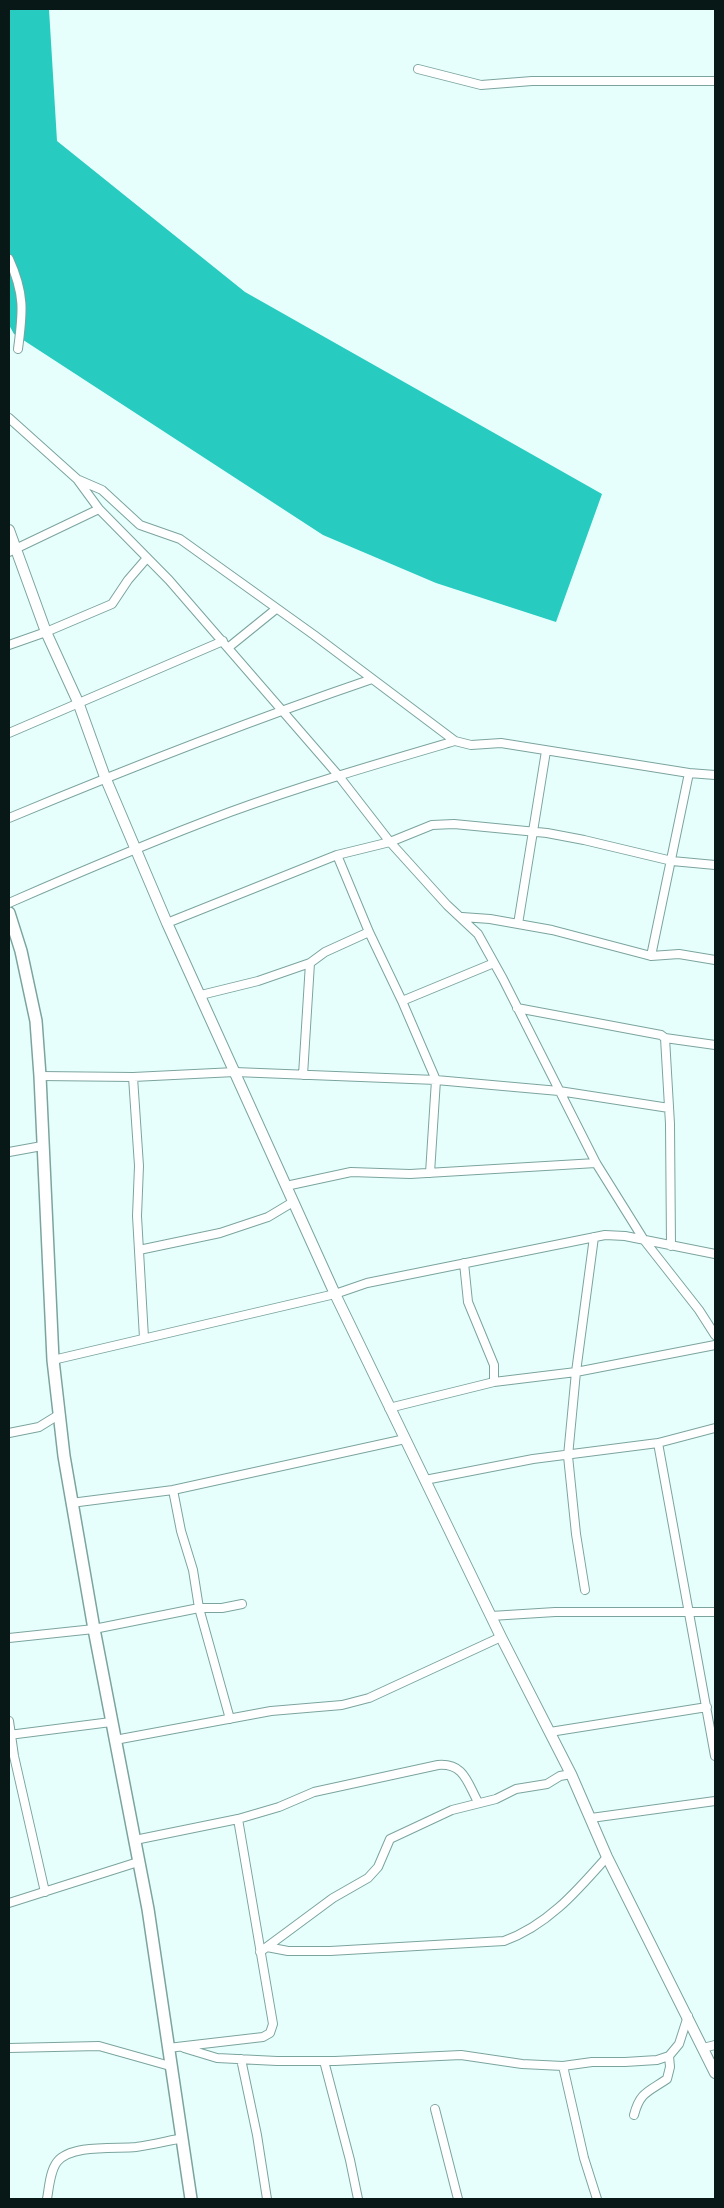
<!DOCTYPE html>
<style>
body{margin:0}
#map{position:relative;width:724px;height:2208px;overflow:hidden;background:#e6fffc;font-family:"Sofia Sans Condensed",sans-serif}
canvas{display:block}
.frame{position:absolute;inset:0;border:10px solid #081817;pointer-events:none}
</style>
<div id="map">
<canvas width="724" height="2208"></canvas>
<div class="frame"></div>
</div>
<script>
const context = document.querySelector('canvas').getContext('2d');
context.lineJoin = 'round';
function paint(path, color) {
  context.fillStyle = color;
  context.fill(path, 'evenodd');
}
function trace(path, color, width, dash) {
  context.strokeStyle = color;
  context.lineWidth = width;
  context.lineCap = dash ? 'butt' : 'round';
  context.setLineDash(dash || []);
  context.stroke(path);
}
const forest = new Path2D(`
 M9 9H49L57 141 245 292 602 494 556 622 436 583 323 535 14 334 9 325Z`);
const minor = new Path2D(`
 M418 69 481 85 532 81H715
 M9 259C25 294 23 312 18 349
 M9 418 77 479 99 509 169 580 338 775 390 842 447 905 478 934 503 979 596 1163 644 1240 699 1310 715 1335
 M79 480 102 490 140 525 180 539 314 635 455 741 471 745 501 743 689 773 651 956
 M9 552 99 509
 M9 645 46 632 112 604 128 580 147 558
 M229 647 276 609
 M9 733 223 641
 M689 773 715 775
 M9 818C129 768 249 721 372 679
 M337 855 369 932 402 1001 436 1080 430 1173
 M9 903C82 871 155 840 230 812 304 785 380 763 455 741
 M462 917 490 919 552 930 651 956 679 954 715 960
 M167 923 337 855 390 842 432 825 454 824 547 833 584 840 672 861 715 865
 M518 924 546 751
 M201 995 258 981 310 963 325 952 369 932
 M402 1001 494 963
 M517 1008 661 1035 665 1038 670 1124 671 1246
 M665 1038 715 1045
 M303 1075 310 963
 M40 1076 133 1077
 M9 1152 42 1146
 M286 1186 351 1172 410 1174 596 1163
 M139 1250 220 1233 268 1217 293 1202
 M464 1263 468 1302 494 1365V1382
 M144 1338 137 1216 139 1166 133 1077 235 1072 436 1080 559 1091 669 1108
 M53 1360 335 1294 367 1283 605 1235 625 1236 715 1254
 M389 1408 494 1382 576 1372 715 1345
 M9 1433 39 1427 60 1414
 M658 1443 715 1756
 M425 1480 533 1459 658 1443 715 1428
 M173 1490 181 1531 193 1570 199 1608 230 1719
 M71 1503 173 1490 405 1439
 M585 1590 576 1534 568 1456 576 1372 594 1237
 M491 1616 555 1612H715
 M9 1638 94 1629 199 1608H222L242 1604
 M9 1721 14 1756 45 1892
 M550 1732 707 1707
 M9 1735 111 1722
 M115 1740 271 1711 342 1705 369 1698 501 1637
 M591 1818 715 1801
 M135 1840 238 1819 279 1807 314 1792 438 1765C464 1763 467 1782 478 1802
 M9 1903 138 1862
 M267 1947 288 1951H330L504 1941C547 1926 577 1891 607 1857
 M260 1952 333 1898 368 1878 378 1867 390 1839 452 1810 496 1799 516 1789 547 1784 560 1776 571 1774
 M9 2048 99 2046 170 2066
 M168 2048 263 2037 270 2033 273 2024 238 1819
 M184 2048 217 2058 277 2061H335L461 2055 522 2064 563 2066 592 2062H625L657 2060 669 2056 679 2044 688 2016
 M703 2048 715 2045
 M241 2059 257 2135 267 2199
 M324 2061 350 2160 358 2199
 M563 2066 584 2158 597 2199
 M435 2109 458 2199
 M634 2115C640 2092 648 2092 667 2079L670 2067 669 2056
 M47 2199C49 2188 50 2171 57 2162 71 2144 116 2149 136 2147 152 2145 167 2141 183 2138`);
const tertiary = new Path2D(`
 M9 530 46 632 78 702 105 777 167 923 335 1294 501 1637 571 1774 607 1857 715 2073`);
const secondary = new Path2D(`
 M9 913 21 951 36 1021 40 1076 53 1360 64 1456 94 1629 148 1909 191 2199`);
paint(forest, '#27cbc0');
trace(minor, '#7ca49f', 10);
trace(tertiary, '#7ca49f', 12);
trace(secondary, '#7ca49f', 14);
trace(minor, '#fff', 8);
trace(tertiary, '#fff', 10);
trace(secondary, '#fff', 11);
</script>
